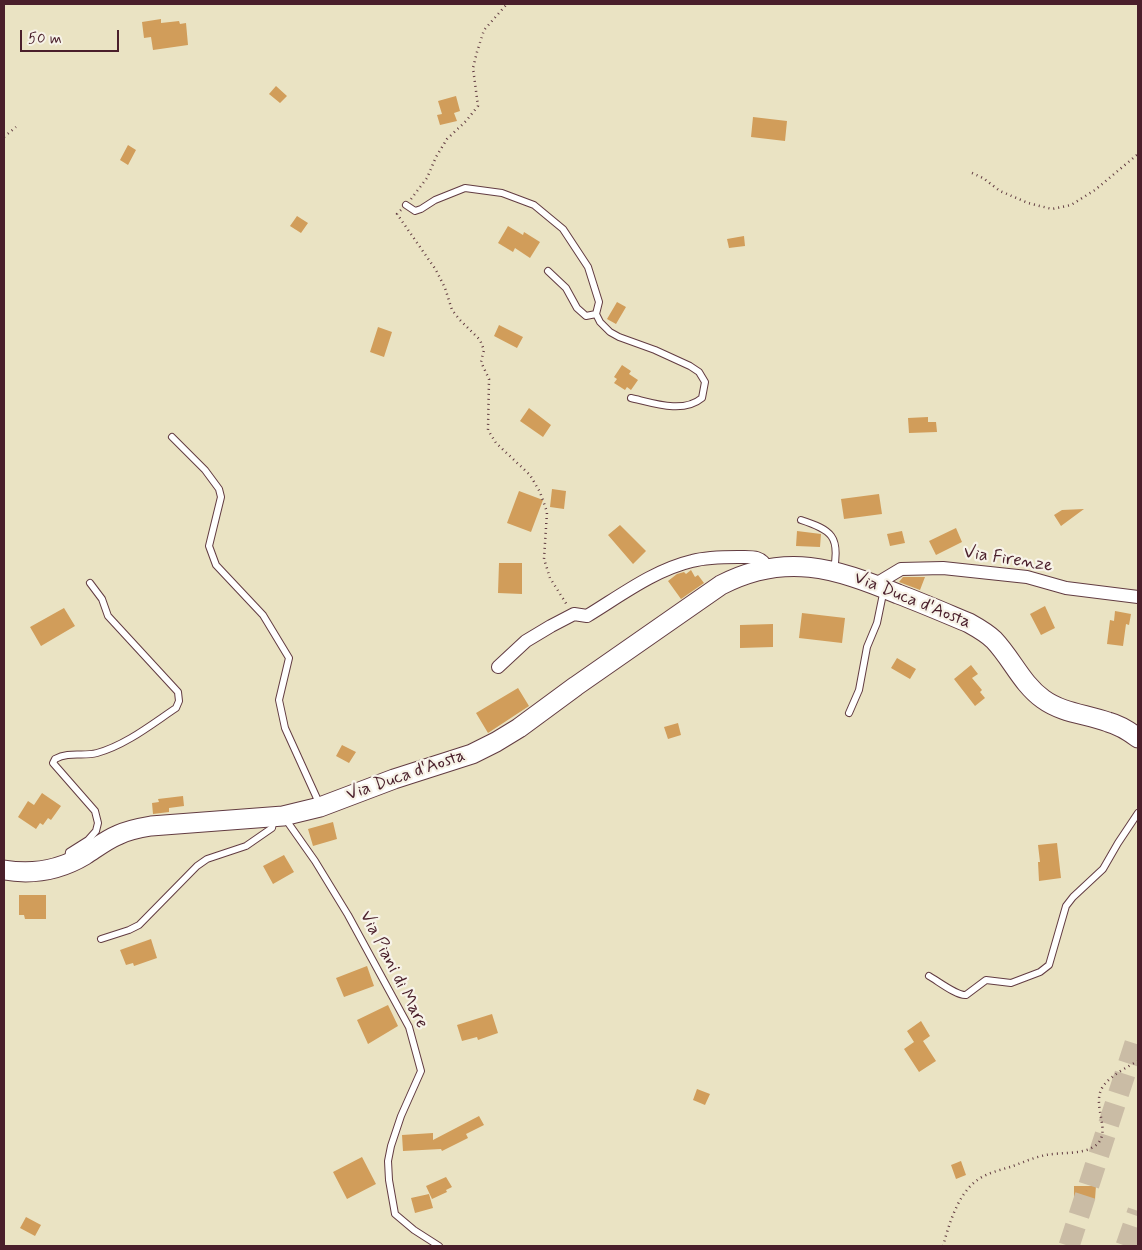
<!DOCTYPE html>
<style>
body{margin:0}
#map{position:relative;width:1142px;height:1250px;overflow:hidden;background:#eae3c3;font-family:Mynerve,sans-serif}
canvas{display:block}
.frame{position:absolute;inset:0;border:5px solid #4a1f2b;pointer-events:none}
.scale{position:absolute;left:20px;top:30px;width:99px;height:22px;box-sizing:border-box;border:2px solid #4a1f2b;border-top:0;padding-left:6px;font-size:15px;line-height:18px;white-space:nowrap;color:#4a1f2b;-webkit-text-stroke:4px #f7f3e8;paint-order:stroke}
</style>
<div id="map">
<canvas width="1142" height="1250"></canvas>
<div class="frame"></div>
<div class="scale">50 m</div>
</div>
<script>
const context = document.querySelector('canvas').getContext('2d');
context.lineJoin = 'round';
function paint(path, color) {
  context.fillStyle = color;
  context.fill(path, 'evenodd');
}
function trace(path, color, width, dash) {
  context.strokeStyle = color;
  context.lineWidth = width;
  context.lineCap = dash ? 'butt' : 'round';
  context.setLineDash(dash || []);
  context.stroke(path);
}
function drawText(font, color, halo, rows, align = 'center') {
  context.font = font + ' Mynerve,sans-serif';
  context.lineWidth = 4.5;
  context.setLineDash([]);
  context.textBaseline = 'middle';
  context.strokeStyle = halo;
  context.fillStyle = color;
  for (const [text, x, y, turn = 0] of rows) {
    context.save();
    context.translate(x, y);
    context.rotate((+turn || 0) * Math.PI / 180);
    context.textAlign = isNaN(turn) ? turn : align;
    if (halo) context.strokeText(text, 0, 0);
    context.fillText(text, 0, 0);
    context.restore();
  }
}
const building = new Path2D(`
 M161 19V23L179 21 180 24 186 23 188 45 153 50 151 37 144 38 142 22Z
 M276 86 287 96 280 103 269 94Z
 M456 96 460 111 454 113 457 121 440 125 437 115 442 114 438 101Z
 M753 117 787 121 785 141 751 137Z
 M128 145 136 150 128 165 120 160Z
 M297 216 308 223 301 233 290 226Z
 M508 226 523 235 524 232 540 242 530 258 515 248 513 252 498 243Z
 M744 236 745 246 729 248 727 239Z
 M617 302 626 307 616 324 607 319Z
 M499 325 523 337 517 348 494 336Z
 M378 327 392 332 384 357 370 352Z
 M622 365 631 371 629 374 638 380 631 390 627 387 625 390 614 383 617 379 614 377Z
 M529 408 551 425 543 437 520 421Z
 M928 417V422H936L937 432 909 433 908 418Z
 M552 489 566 491 564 509 550 507Z
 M519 491 543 500 531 532 507 523Z
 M879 494 882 514 844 519 841 499Z
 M1084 509 1061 526 1054 515 1062 510Z
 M620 525 646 551 633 564 608 535Z
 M956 528 962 542 936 555 929 541Z
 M797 531 821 534 820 547 796 546Z
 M902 531 905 543 890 546 887 534Z
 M499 563H522V594L498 593Z
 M691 570 695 577 698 575 704 583 681 599 668 581 677 574 684 572 686 574Z
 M903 577H925L920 590 899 582Z
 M1045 606 1055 628 1041 635 1030 614Z
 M64 608 75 626 41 646 30 627Z
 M1115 611 1131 614 1129 625 1126 624 1123 646 1107 644 1110 620 1114 621Z
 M802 613 845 618 842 643 799 638Z
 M773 624V647L740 648V625Z
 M897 658 916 669 910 679 891 668Z
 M971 665 978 674 972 678 982 690 980 692 985 698 975 706 954 679Z
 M518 688 529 706 488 733 476 713Z
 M678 723 681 735 668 739 664 727Z
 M342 745 356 752 349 763 336 756Z
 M42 793 61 806 51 820 48 818 43 825 40 823 36 829 18 817 28 801 34 805Z
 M183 796 184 806 169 808V812L153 814 152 803 159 802 158 799Z
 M333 822 337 839 313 846 308 829Z
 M1057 843 1061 878 1039 881 1038 862H1040L1038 845Z
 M284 855 294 872 273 884 263 866Z
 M19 895H46V919H25L24 915H19Z
 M151 939 157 958 134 966 133 963 126 965 120 950Z
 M367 966 374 986 344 997 336 978Z
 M388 1005 398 1026 368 1044 357 1020Z
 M492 1014 498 1033 478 1040 477 1037 462 1041 457 1025Z
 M921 1021 930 1036 923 1041 936 1061 919 1072 904 1049 914 1042 907 1031Z
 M697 1089 710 1094 705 1105 693 1100Z
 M479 1116 484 1125 466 1134 468 1138 442 1151 441 1149 403 1151 402 1135 433 1133V1140Z
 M362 1157 376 1184 347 1199 333 1172Z
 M961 1161 966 1175 956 1179 951 1165Z
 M446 1177 452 1187 446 1190 447 1192 432 1199 426 1186Z
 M1074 1186H1096L1095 1199H1074Z
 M429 1194 433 1208 415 1213 411 1198Z
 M26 1217 41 1225 35 1236 20 1228Z`);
const trunkTunnel = new Path2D(`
 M1069 1246 1138 1034
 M1126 1246 1138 1211`);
const path = new Path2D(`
 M4 137 16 127
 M972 173 983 178 1000 191 1028 203 1052 209 1071 205 1095 190 1138 154
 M411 199 427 178 436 157 447 139 466 121 478 106 473 68 477 52 484 30 507 4
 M401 210 397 214 436 270 445 288 452 310 460 320 480 340 484 350 481 362 489 379 488 430 496 443 530 475 540 492 547 512 544 559 550 578 567 605
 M943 1246C949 1225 957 1196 975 1182 985 1173 1001 1170 1013 1166 1024 1162 1035 1157 1046 1155 1061 1152 1082 1155 1095 1146 1114 1132 1089 1104 1104 1085 1112 1075 1127 1067 1138 1061`);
const service = new Path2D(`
 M406 205 415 211 421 209 435 200 465 188 502 193 534 205 563 229 588 267 599 302 596 314 600 322 610 332 619 337 655 350 690 366 699 372 705 382 702 398C683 414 653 403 631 398
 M548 271 566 288 577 308 586 316 596 314
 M172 437 205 470 219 489 221 497 209 546 216 565 263 615 289 658 279 700 285 728 320 805
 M801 520C832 530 840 537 834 569
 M849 713 859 690 867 647 877 623 884 589
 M284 817 315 861 348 915 409 1027 421 1071 401 1116 391 1146 388 1161 389 1180 395 1214 414 1230 439 1246
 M68 859 69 852 88 840 96 831 98 823 95 811 53 763 55 759C70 751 82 757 97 753 126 745 152 724 176 708L179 701 178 692 108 616 102 599 90 583
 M101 939 129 930 139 925 197 866 207 859 246 846 272 828 274 819
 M929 976C938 981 957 996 966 995L986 980 1011 983 1040 972 1049 965 1066 906 1073 897 1103 869 1118 843 1138 813`);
const minor = new Path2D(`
 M876 584 901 569 943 568 1027 577 1066 588 1138 597
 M498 667 526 641 551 626 574 614 587 616C620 596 654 570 692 561 707 557 723 557 738 557 750 557 762 555 767 568`);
const secondary = new Path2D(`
 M4 870C33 875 60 870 85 855 96 848 106 840 118 835 128 830 139 828 151 826L283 816 320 807 394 779 472 754 496 742 519 728 576 686 721 585C785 552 835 568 898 594 922 603 945 613 969 623 978 628 987 633 994 640 1012 659 1022 684 1043 699 1062 713 1086 714 1108 722 1119 725 1129 731 1138 738`);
const streetNames = [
 ["Via Firenze",1008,560,9],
 ["Via Duca d'Aosta",912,601,22],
 ["Via Duca d'Aosta",406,776,-19],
 ["Via Piani di Mare",393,970,63]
];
paint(building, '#d19d5a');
trace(trunkTunnel, '#cabca5', 21, [21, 11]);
trace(service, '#623c42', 8);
trace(minor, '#623c42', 14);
trace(secondary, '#623c42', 21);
trace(path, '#623c42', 2.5, [1, 4]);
trace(service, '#fff', 6);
trace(minor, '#fff', 12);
trace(secondary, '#fff', 19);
drawText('18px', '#4a1f2b', '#f7f3e8', streetNames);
</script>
